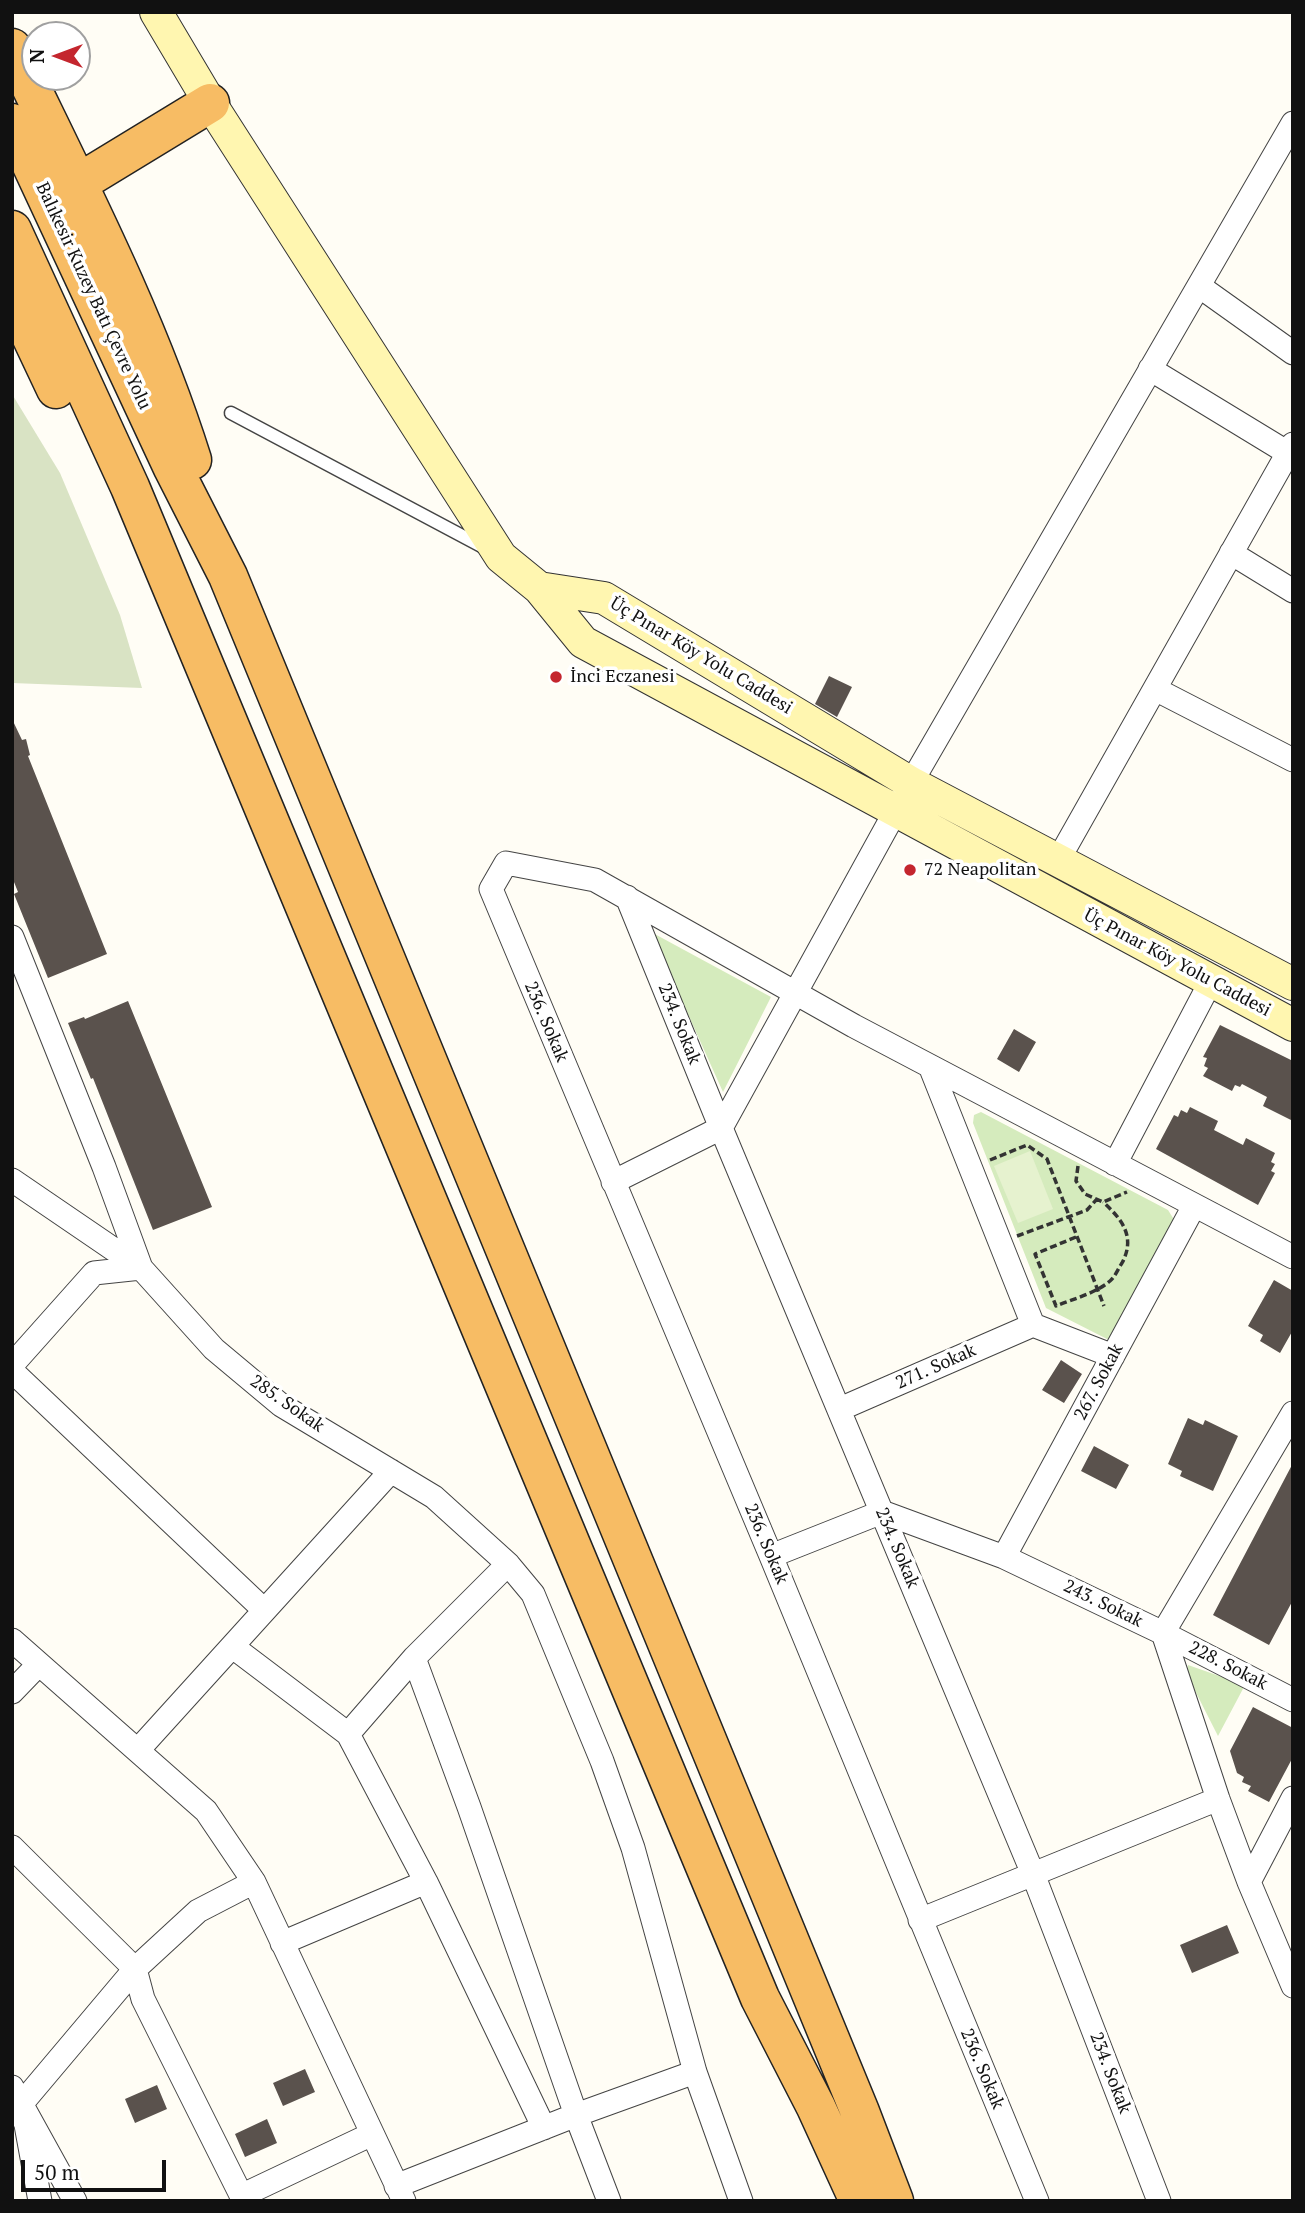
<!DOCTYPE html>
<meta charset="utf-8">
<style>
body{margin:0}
#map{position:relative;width:1305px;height:2213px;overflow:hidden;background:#fffdf5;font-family:"PT Serif",serif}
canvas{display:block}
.frame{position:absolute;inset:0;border:14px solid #111;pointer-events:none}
.north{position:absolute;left:21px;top:21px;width:70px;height:70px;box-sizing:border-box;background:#fff;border:2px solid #a0a0a0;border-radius:50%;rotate:270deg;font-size:19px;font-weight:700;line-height:28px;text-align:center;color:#111}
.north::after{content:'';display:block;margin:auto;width:24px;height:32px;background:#c4262e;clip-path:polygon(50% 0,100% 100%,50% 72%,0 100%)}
.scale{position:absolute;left:21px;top:2160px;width:145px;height:32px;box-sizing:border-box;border:4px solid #111;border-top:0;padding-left:9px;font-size:21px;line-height:24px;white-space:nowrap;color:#111;-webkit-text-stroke:5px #fff;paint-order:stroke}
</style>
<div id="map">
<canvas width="1305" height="2213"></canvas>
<div class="frame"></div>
<div class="north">N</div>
<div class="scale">50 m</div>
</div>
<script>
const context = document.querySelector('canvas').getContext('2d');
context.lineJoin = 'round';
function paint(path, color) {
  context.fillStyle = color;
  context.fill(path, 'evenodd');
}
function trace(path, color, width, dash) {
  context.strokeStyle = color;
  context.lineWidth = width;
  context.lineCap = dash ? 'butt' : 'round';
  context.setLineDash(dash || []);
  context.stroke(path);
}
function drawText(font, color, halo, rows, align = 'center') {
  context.font = font + ' "PT Serif",serif';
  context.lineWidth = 7;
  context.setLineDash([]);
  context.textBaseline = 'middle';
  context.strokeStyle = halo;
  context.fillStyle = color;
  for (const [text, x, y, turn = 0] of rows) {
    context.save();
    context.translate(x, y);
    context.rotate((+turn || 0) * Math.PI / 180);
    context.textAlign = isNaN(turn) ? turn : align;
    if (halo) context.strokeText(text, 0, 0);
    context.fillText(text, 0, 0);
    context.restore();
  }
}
const green = new Path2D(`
 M651 932 771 997 723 1092Z
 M981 1112 1168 1210 1173 1218V1226L1109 1340 1046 1308 973 1123 974 1115Z
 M1188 1665 1245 1685 1218 1736 1186 1673Z`);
const cemetery = new Path2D(`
 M12 394 60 473 120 615 142 688 12 683Z`);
const pitch = new Path2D(`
 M1030 1151 1053 1209 1018 1223 994 1166Z`);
const building = new Path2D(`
 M829 676 852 687 837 717 815 704Z
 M12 719 22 740 26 739 30 755 28 756 107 954 48 978 14 894 18 892 12 877Z
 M128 1001 212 1207 153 1230 93 1078 91 1079 68 1023 84 1017 85 1019Z
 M1220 1025 1293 1061V1121L1263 1106 1267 1097 1242 1084 1240 1087 1235 1085 1232 1091 1203 1076 1208 1068 1204 1066 1207 1058 1203 1057Z
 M1014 1029 1036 1042 1019 1072 997 1059Z
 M1190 1107 1218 1121 1214 1130 1243 1145 1246 1138 1275 1153 1271 1162 1275 1164 1271 1171 1275 1173 1258 1205 1156 1149 1174 1115 1178 1117 1181 1110 1187 1113Z
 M1274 1280 1293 1291V1330L1280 1353 1260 1341 1263 1335 1248 1326Z
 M1061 1360 1082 1374 1064 1403 1042 1390Z
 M1188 1418 1203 1425 1205 1420 1238 1436 1213 1491 1180 1476 1182 1471 1168 1464Z
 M1094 1446 1129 1465 1116 1489 1081 1471Z
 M1293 1463V1600L1269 1645 1213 1615Z
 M1253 1707 1293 1728V1757L1269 1802 1248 1791 1251 1786 1242 1782 1244 1777 1237 1773 1230 1751Z
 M1227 1925 1239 1953 1192 1973 1180 1945Z
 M305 2069 315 2092 283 2106 273 2083Z
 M157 2085 167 2109 135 2123 125 2099Z
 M267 2119 277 2143 245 2157 235 2134Z`);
const path = new Path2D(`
 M990 1160 1027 1145 1047 1159 1104 1306
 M1078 1166 1076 1181 1085 1194 1103 1202 1127 1192
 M1017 1236 1087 1210 1097 1199
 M1076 1237 1035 1254 1056 1306C1073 1299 1096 1293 1110 1281 1115 1277 1118 1269 1122 1263 1136 1237 1122 1219 1103 1202`);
const service = new Path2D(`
 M231 413 485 548`);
const minor = new Path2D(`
 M1199 286 1293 353
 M1150 369 1288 453
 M1231 553 1293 591
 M1155 689 1293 760
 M1057 862 1293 444
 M627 897 721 1128 1033 1874 1159 2201
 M12 937 104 1167 141 1268 94 1273 12 1365
 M930 1066 1033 1325 1113 1356
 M1115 1164 1211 981
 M12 1180 141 1268 214 1349 281 1405 434 1497 508 1564 533 1594 602 1761 633 1848 695 2072 741 2201
 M613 1182 721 1128 911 783 1293 123
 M12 1371 264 1610
 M840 1409 1033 1325
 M771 1556 882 1512 1004 1557 1163 1633 1293 1700
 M1004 1557 1194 1206
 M1163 1633 1218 1799 1249 1882 1293 1986
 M1163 1633 1293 1413
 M12 1640 206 1811 254 1882 404 2201
 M233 1647 348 1734 426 1882 544 2128
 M414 1658 469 1807 576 2115 609 2201
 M12 1692 39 1664
 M348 1734 414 1658 508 1564
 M138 1750 391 1471
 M12 1847 135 1969 143 1999 244 2201
 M1249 1882 1293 1798
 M920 1920 1218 1799
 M282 1943 426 1882
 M12 2087 75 2201
 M12 2115 135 1969 198 1911 254 1882
 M26 2125 40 2201
 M396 2186 576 2115 695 2072
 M241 2196 372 2134
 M1037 2201 771 1556 491 889 506 863 595 880 854 1026 1293 1257`);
const secondary = new Path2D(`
 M156 12 210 103 501 557 539 588 583 642 1293 1025
 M539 588 604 598 911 783 1293 984`);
const trunk = new Path2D(`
 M12 48C77 183 147 317 192 460
 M12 123 173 468 228 576 860 2112 894 2201
 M77 184 210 103
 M12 230 130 487 760 1998 816 2107 859 2201
 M12 296 56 389`);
const markers = [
 [556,677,7,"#c4262e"],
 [910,870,7,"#c4262e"]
];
const streetNames = [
 ["Balıkesir Kuzey Batı Çevre Yolu",93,296,65],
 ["Üç Pınar Köy Yolu Caddesi",701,656,31],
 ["Üç Pınar Köy Yolu Caddesi",1177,963,28],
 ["236. Sokak",546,1022,67],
 ["234. Sokak",679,1024,68],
 ["271. Sokak",936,1367,-24],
 ["267. Sokak",1099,1382,-62],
 ["285. Sokak",287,1404,35],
 ["236. Sokak",766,1544,67],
 ["234. Sokak",897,1548,67],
 ["243. Sokak",1103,1604,26],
 ["228. Sokak",1228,1666,27],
 ["236. Sokak",982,2069,67],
 ["234. Sokak",1110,2073,69]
];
const poiNames = [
 ["İnci Eczanesi",570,677],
 ["72 Neapolitan",924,870]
];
paint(green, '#d5ebbd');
paint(cemetery, '#d9e3c4');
paint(pitch, '#e6f2cf');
paint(building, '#5a524d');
trace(service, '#444', 15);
trace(minor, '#444', 25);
trace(secondary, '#333', 34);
trace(trunk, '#222', 41);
trace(path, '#333', 3.5, [7, 3.5]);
trace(service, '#fff', 12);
trace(minor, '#fff', 23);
trace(secondary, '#fff6b0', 32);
trace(trunk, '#f7bc64', 38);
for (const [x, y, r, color] of markers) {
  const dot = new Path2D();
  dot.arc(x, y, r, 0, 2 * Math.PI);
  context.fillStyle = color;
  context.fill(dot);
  trace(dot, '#fff', 2.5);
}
drawText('18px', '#111', '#fff', streetNames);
drawText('18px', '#111', '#fff', poiNames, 'left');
</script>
